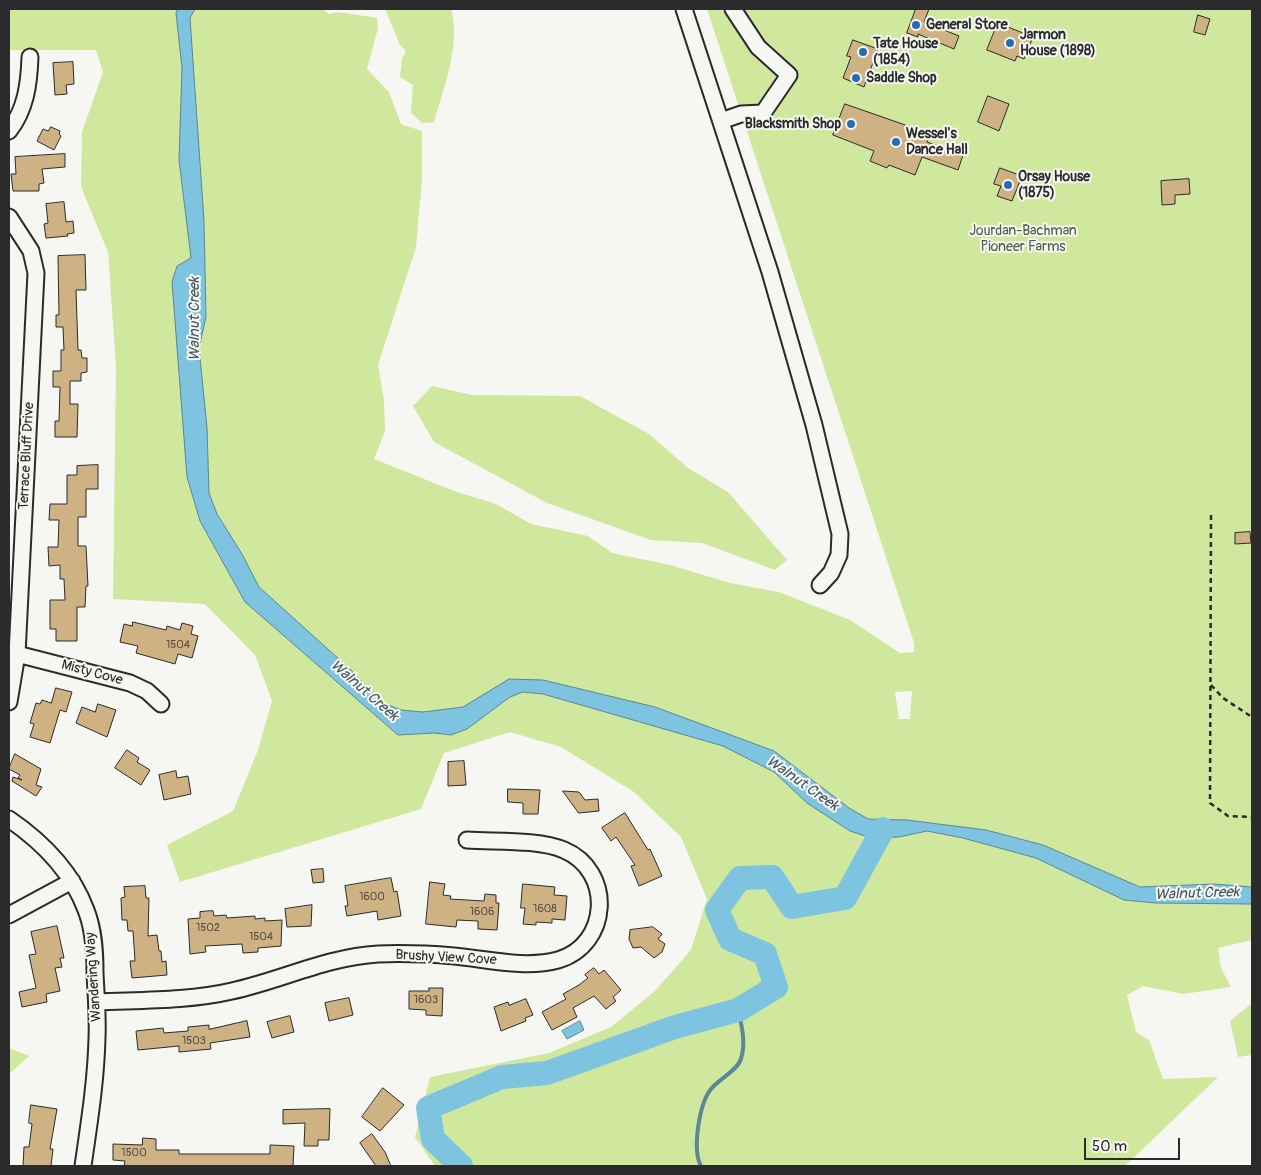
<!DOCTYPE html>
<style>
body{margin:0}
#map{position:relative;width:1261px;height:1175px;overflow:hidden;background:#f6f6f2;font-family:Pangolin,sans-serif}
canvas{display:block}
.frame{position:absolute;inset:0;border:10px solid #2b2b2b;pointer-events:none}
.scale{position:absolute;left:1084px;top:1138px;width:96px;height:22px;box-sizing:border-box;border:2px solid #2b2b2b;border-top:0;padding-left:6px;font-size:15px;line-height:18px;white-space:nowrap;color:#2b2b2b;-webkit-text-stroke:4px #f6f6f2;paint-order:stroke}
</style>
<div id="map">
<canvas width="1261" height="1175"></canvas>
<div class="frame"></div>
<div class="scale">50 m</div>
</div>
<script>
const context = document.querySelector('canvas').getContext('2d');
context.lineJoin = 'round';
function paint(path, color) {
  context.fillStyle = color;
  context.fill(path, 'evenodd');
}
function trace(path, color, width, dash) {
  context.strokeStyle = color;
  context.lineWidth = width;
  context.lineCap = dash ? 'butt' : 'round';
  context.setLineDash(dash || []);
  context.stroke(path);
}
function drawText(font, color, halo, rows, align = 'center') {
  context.font = font + ' Pangolin,sans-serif';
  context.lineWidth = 4;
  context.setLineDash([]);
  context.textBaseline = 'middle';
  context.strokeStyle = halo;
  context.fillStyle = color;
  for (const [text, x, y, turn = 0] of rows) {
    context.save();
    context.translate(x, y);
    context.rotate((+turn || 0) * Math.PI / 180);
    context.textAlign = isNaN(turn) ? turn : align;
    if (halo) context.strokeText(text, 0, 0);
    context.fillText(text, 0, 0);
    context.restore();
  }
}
const green = new Path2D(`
 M9 9H324L328 14 338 12 377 18 378 28 367 69 389 92 401 124 422 131V179L416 247 378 365 384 401 385 431 374 459 454 491 496 504 531 524 588 536 612 553 670 565 730 583 779 592 850 620 900 653 914 652V643L707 9H1252V940L1218 948 1221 968 1231 987 1183 994 1143 986 1127 995 1136 1032 1149 1040 1163 1079 1218 1077 1125 1166H435L415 1137 430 1077 549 1053 611 1027 656 990 691 950 707 899 681 837 634 792 561 747 510 732 444 753 421 809 180 882 167 845 233 811 258 750 272 701 255 655 205 604 113 599 116 367 108 252 81 187 82 132 103 72 96 50H9ZM912 691 910 719H899L895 692Z
 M385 9H451C461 45 444 86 434 122L422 123 411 113 413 85 400 77 402 59 406 51 400 45Z
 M432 386 472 395 580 396 649 434 688 468 728 492 787 560 775 570 702 543 651 540 547 503 434 442 413 406Z
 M1252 1003V1055L1238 1057 1230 1021Z
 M9 1048 29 1056 9 1074Z`);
const water = new Path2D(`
 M178 9H195L190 18 204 221 206 317 199 348 207 428 209 493 217 514 242 554 259 587 350 669 381 702 401 710 423 712 463 707 509 679 543 680 655 707 774 751 849 808 868 819 907 820 986 830 1043 845 1140 887 1214 884 1252 887V904L1156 903 1124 900 1036 858 963 838 927 831 899 837 871 838 850 831 807 803 774 772 723 746 543 694 523 692 510 697 467 729 451 735 434 733 398 735 245 602 200 521 187 477 172 282 177 266 191 258 179 160 182 68 176 13Z
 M580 1021 584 1030 567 1039 562 1031Z`);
const stream = new Path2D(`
 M701 1166C692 1150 699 1104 711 1089 719 1079 737 1071 741 1059 746 1042 742 1027 738 1010`);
const river = new Path2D(`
 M461 1166 433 1139 428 1108 502 1077 547 1073 675 1027 738 1010 776 987 765 954 730 939 717 910 740 878 772 877 792 907 845 898 883 829`);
const building = new Path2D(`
 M916 9H929L924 22 959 36 954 49 918 34V37L907 33Z
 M1198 15 1210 19 1205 35 1194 32Z
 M998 23 1033 37 1024 59 1017 56 1015 61 987 50Z
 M853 40 878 49 864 87 843 78 851 57 847 56Z
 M73 62 74 84 66 85 67 94 55 95 53 63Z
 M988 96 1009 104 999 131 978 122Z
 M845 104 931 134 927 142 963 155 958 170 922 157 915 175 889 165 887 168 870 161 874 151 833 135Z
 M51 127 60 131 59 134 61 136 54 150 37 141 43 129 48 131Z
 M65 154V167L42 169 44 183 39 184V191H13L11 174H16L15 157Z
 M1000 168 1022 176 1012 201 997 196 1001 186 994 184Z
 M1189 179 1190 194 1175 195V204L1162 205 1161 181Z
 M64 202 66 222 73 221 74 233 67 234 68 236 46 238 44 224 48 223 46 204Z
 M85 255 86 290H76L78 350H81L82 358H87V372L81 373V381H70V404H78L77 437H55V421H59L60 387H53V371H61V350H64L63 327H56V315H59L58 256Z
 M98 465V489H86V517H78V546H86L88 586H86L85 607H77V641H56V629H50V600H65L64 579H60V565L49 566 48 547H58L59 520H49L50 504H67V475H77V466Z
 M1250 532 1251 543 1235 544V533Z
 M133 622 166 630 167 626 180 630 182 623 193 626 191 634 198 636 192 658 178 654 175 664 136 653 138 646 120 642 124 624 132 626Z
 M56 688 72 692 66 712 60 710 50 743 30 737 34 724 30 723 36 703 40 704 42 700 51 703Z
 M98 704 116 710 107 737 76 723 82 707 95 712Z
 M127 750 139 758 137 762 150 770 141 785 115 768Z
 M15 754 41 769 36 785 42 787 36 796 12 781 13 777 22 780 18 778 20 775 9 769Z
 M464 761 466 785 448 786V762Z
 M176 771 177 778 188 776 191 794 164 800 159 775Z
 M508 789 540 790 538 814H523V803L508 802Z
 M563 791 579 792 585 800 598 799 599 811 579 813Z
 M625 813 648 850 650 849 662 876 639 886 631 866 635 865 616 837 611 841 602 828Z
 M323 869 324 882 313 883 311 870Z
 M391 878 394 892 397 891 401 916 378 920 377 911 347 916 345 906H348L345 886Z
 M430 882 445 884 443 895 451 896 450 899 484 901 485 894 496 895V903H499L497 930 478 929V921L457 920 456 927 426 924Z
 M523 884 555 887 554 895 567 896 565 920 552 919V923L536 922V925L523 924 525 908H521Z
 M145 886 146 898H149L148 936 157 935 159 951H161L162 962 166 961 167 975 132 978 130 961H135L133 931H128L127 920H122L121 898 125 897 124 887Z
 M312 905 311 926 287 927 285 909Z
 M213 911 214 916 226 915 227 918 255 916V919L265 918V921L282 920 281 946 258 948V952L243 953 242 944 205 946 206 952 190 954 188 919 200 918V912Z
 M57 926 64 958H60L62 967 55 968 60 991 46 994 47 1002 22 1007 19 992 36 988 29 955 36 954 31 932Z
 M653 927 662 934 658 939 665 944 662 952 654 958 641 947 633 948 629 939 630 930Z
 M594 968 599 974 604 970 621 990 613 997 616 1001 606 1009 594 996 573 1008 577 1017 552 1030 542 1012 566 999 563 994 579 985 588 978 585 975Z
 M429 988H443L442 1016 426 1015V1010L409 1009V991H429Z
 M349 998 353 1015 329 1021 325 1003Z
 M526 999 533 1015 525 1018 526 1021 501 1031 494 1007 508 1002 509 1005Z
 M290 1016 294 1032 272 1038 267 1022Z
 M247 1021 250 1037 210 1043 211 1049 179 1052V1046L138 1050 136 1031 163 1028 164 1033 188 1031V1027L209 1025V1029Z
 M383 1088 404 1105 380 1131 362 1117Z
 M31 1105 57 1109 50 1149H53L51 1166H23L24 1147H29L32 1124 29 1123Z
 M330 1109 329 1140H318V1146H304L305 1123 283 1124V1110Z
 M372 1134 385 1152 391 1166H376L360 1143Z
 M143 1138 156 1139V1150H179V1154H270V1145L294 1146 293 1166H124L125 1161 113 1160V1144L142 1145Z`);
const path = new Path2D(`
 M1211 515 1210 803 1228 816 1252 817
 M1211 685 1223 698 1252 717`);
const minor = new Path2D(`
 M684 9 770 272 814 425 840 534 839 555 831 573 820 585
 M721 121 741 114 763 113 789 75 758 47 733 9
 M9 131C26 109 29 84 30 57
 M9 217 31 251 36 273 17 654 9 702
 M17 654 130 683 147 691 161 704
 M9 819C41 841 72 872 86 910 94 930 95 952 95 973 96 995 98 1016 97 1038 96 1081 89 1124 83 1166
 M9 915 72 881
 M97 1002C142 1000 189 1001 232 991 282 980 327 957 378 954 403 953 429 954 454 956 487 959 525 969 558 960 610 945 614 871 564 850 538 839 496 842 467 840`);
const markers = [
 [916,25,5,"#1f6fb2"],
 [1010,43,5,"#1f6fb2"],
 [863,52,5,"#1f6fb2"],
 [856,78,5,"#1f6fb2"],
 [851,124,5,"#1f6fb2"],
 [896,142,5,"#1f6fb2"],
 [1008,185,5,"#1f6fb2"]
];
const numberNames = [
 ["1504",178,645],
 ["1600",372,897],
 ["1608",545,909],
 ["1606",482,912],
 ["1502",208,928],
 ["1504",261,937],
 ["1603",426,1000],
 ["1503",194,1041],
 ["1500",134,1153]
];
const poiNames = [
 ["General Store",926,25],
 ["Jarmon",1020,35],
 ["House (1898)",1020,51],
 ["Tate House",873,44],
 ["(1854)",873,60],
 ["Saddle Shop",866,78],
 ["Blacksmith Shop",841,124,"right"],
 ["Wessel's",906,134],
 ["Dance Hall",906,150],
 ["Orsay House",1018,177],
 ["(1875)",1018,193]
];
const parkNames = [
 ["Jourdan-Bachman",1023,231],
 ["Pioneer Farms",1023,247]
];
const streetNames = [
 ["Terrace Bluff Drive",27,456,-87],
 ["Misty Cove",92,673,15],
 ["Brushy View Cove",446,958,3],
 ["Wandering Way",94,977,-94]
];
const waterNames = [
 ["Walnut Creek",195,319,-90],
 ["Walnut Creek",364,691,41],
 ["Walnut Creek",802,784,35],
 ["Walnut Creek",1197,894,-2]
];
paint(green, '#cfe89e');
paint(water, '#7ec3df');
trace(water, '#5d8697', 1);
trace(stream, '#5d8697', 4);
trace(river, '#7ec3df', 24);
paint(building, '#cfb284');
trace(building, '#2b2b2b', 1);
trace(minor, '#2b2b2b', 19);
trace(path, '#2b2b2b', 2.5, [5, 4]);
trace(minor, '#f6f6f2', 15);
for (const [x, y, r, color] of markers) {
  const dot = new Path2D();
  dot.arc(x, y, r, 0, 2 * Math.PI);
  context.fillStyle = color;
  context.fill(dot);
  trace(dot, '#f6f6f2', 2);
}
drawText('11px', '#544d41', null, numberNames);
drawText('bold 14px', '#2b2b2b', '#f6f6f2', poiNames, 'left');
drawText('14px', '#545a48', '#f6f6f2', parkNames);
drawText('14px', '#2b2b2b', '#f6f6f2', streetNames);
drawText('italic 15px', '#445961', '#f6f6f2', waterNames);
</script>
